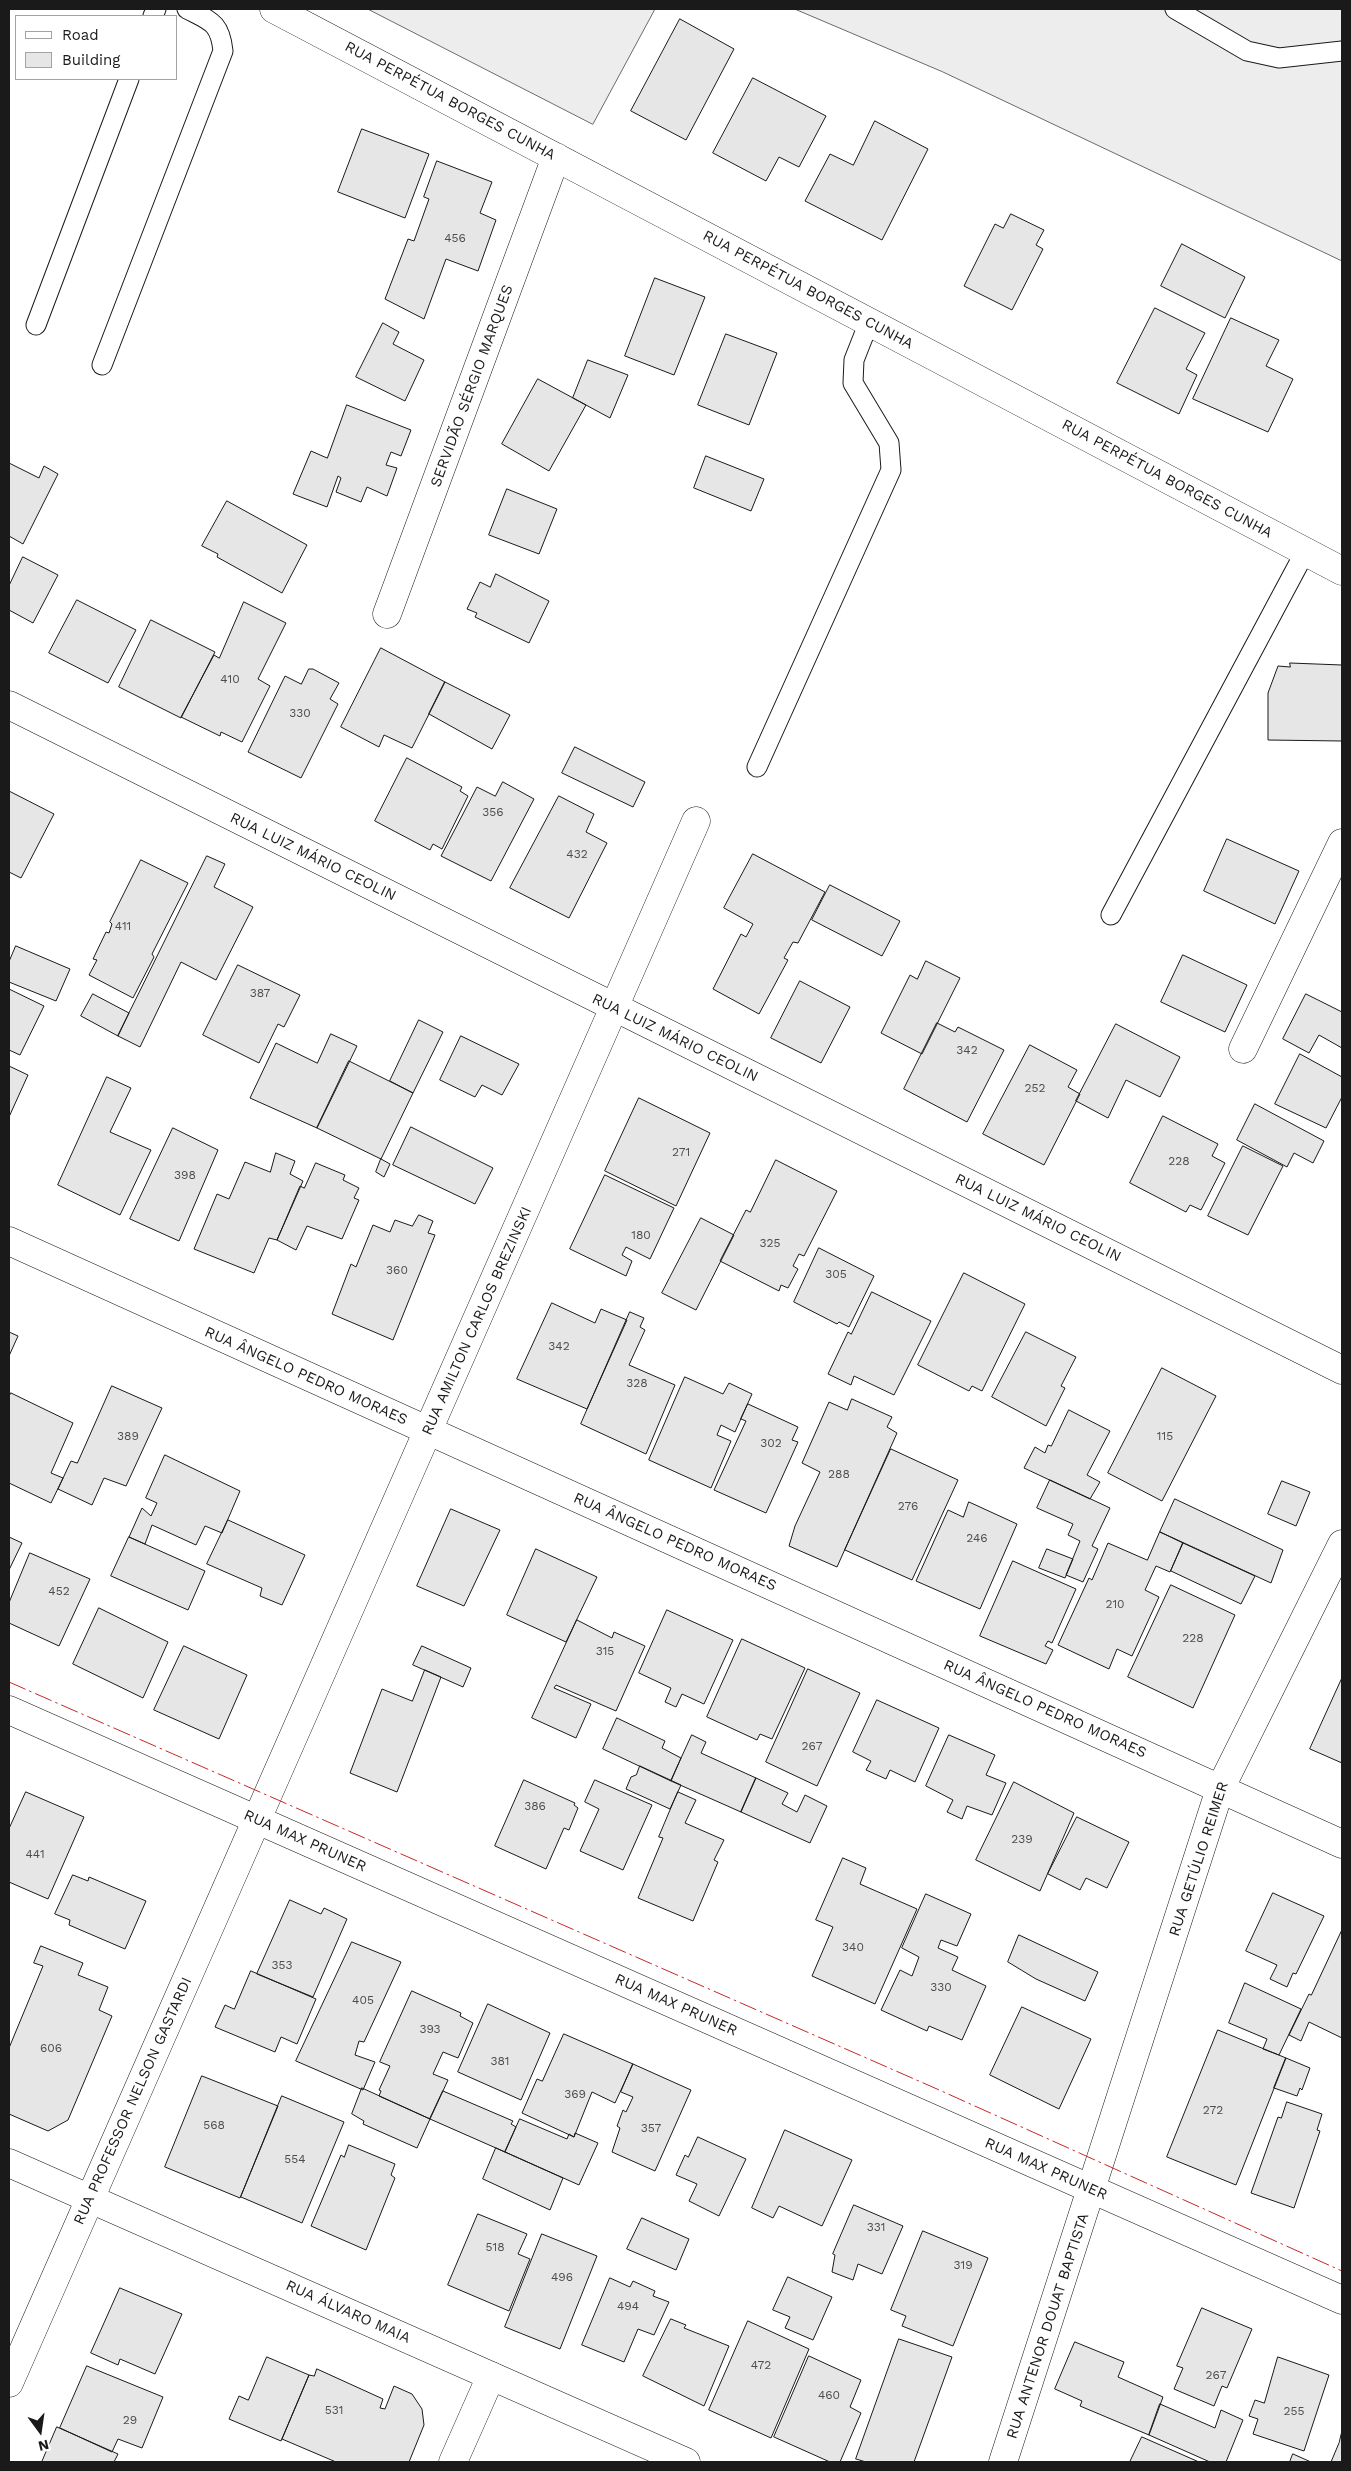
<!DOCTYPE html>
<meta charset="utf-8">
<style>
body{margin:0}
#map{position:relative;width:1351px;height:2471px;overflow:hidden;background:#fff;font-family:"Work Sans",sans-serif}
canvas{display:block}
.frame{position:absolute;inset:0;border:10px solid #1a1a1a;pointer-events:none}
.legend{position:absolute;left:15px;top:15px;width:162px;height:65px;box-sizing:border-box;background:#fff;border:1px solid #a3a3a3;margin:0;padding:6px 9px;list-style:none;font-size:15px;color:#1a1a1a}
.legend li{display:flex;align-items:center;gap:10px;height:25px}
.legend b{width:25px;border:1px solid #a3a3a3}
.north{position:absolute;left:15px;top:2406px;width:50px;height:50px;-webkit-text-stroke:4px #fff;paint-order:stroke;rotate:166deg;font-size:14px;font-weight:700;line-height:20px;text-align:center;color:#1a1a1a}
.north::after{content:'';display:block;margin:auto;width:18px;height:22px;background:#1a1a1a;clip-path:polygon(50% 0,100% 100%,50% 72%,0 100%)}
</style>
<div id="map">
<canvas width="1351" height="2471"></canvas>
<div class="frame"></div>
<ul class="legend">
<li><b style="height:6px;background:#fff"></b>Road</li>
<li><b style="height:14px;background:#e6e6e6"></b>Building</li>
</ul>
<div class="north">N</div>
</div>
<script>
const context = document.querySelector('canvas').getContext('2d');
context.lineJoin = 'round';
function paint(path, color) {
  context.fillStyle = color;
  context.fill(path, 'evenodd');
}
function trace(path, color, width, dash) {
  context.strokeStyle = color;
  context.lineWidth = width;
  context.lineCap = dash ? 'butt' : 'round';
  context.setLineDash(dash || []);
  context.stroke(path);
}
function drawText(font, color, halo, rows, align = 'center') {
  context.font = font + ' "Work Sans",sans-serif';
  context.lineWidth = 4;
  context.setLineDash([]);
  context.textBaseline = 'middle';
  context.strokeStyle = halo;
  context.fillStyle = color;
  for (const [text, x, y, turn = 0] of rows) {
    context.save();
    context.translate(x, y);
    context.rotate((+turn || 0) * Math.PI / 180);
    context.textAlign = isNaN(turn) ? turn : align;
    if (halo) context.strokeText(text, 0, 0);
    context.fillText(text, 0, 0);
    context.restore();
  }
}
const built = new Path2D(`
 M368 9H655L593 124Z
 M795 9H1342V261L943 72Z`);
const building = new Path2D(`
 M680 19 734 49 686 140 631 111Z
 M753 78 826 116 799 167 779 157 766 181 713 153Z
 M875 121 928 149 882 240 805 201 830 154 853 165Z
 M362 129 429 154 405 218 338 192Z
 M437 161 492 182 480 213 496 220 478 271 446 259 424 319 385 299 408 239 414 241 429 199 424 197Z
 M1011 214 1044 230 1036 245 1043 249 1012 310 964 286 995 224 1003 228Z
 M1182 244 1245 277 1225 318 1161 286Z
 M655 278 705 297 674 375 625 356Z
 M1155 308 1205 333 1186 369 1197 375 1179 414 1117 383Z
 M1231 318 1279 340 1266 366 1293 379 1268 432 1193 399Z
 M383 323 399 332 393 344 424 360 405 401 356 377Z
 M726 334 777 353 749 425 698 405Z
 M588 360 628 375 610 418 573 398Z
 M538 379 586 405 549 471 502 444Z
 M347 405 411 430 401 456 391 452 386 465 397 468 387 496 367 487 361 502 336 492 341 478 338 476 327 507 293 494 311 451 327 458Z
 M706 456 764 479 751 511 694 488Z
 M9 463 39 478 44 466 58 474 23 544 9 536Z
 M507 489 557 509 539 554 489 535Z
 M227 501 307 545 282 593 217 557 218 554 202 546Z
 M23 557 58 575 33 623 9 610V586Z
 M496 574 549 601 529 643 475 617 477 613 467 609 480 582 490 587Z
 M77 600 136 630 108 683 49 653Z
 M244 602 286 623 258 679 270 686 242 742 221 732 220 736 181 717 214 655 219 658Z
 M151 620 215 652 181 718 119 687Z
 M381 648 445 682 412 748 384 735 379 747 341 727Z
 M1290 663 1342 665V741L1268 740V693L1278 666 1290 667Z
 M309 669H313L339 683 330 699 338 704 301 778 248 752 285 676 301 684Z
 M445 682 510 715 492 749 429 714Z
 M575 747 645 782 633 807 562 773Z
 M407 758 462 787 460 791 468 796 442 849 433 844 430 850 375 821Z
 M503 782 534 799 491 881 441 856 477 787 495 796Z
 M9 791 54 814 21 878 9 872Z
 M559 796 594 814 586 832 607 843 569 918 510 888Z
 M1227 839 1299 871 1275 924 1204 891Z
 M753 854 825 892 798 943 793 942 784 958 788 960 759 1014 713 989 741 934 746 937 753 924 724 908Z
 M207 856 225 864 214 887 253 907 216 980 181 962 140 1047 118 1036Z
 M141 860 188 883 152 954 154 957 133 998 89 975 97 960 93 959 106 932 109 933 112 924 110 922Z
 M830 885 900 921 882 956 812 920Z
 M16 946 70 969 56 1001 9 982V962Z
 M1183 955 1247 985 1225 1032 1161 1002Z
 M926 961 960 978 922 1054 881 1033 910 975 917 979Z
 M238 965 300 995 284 1027 278 1024 259 1063 203 1035Z
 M800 981 850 1007 821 1063 771 1038Z
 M9 989 44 1006 20 1055 9 1050Z
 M93 994 129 1013 118 1036 81 1016Z
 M1306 994 1342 1012V1048L1319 1035 1309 1053 1283 1039Z
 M419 1020 443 1032 413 1093 390 1081Z
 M937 1023 955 1032 958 1027 1004 1050 967 1122 904 1089Z
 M1116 1024 1180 1057 1160 1097 1126 1080 1108 1118 1076 1101Z
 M331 1034 357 1046 317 1128 250 1098 276 1043 317 1063Z
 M461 1036 519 1064 502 1095 482 1085 475 1097 440 1080Z
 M1030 1045 1077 1070 1068 1087 1080 1094 1044 1165 983 1134Z
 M1300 1054 1342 1077V1097L1326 1128 1275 1104Z
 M349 1061 413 1093 381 1159 317 1128Z
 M9 1066 28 1075 9 1117Z
 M107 1077 131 1088 110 1132 151 1150 120 1215 58 1185Z
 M639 1098 710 1133 676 1206 605 1171Z
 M1255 1104 1324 1141 1313 1163 1294 1153 1287 1167 1237 1140Z
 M1163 1116 1218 1144 1212 1156 1225 1163 1201 1210 1190 1205 1186 1212 1130 1183Z
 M411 1127 493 1168 475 1204 393 1165Z
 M173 1128 218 1150 179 1241 130 1219Z
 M1243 1146 1283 1166 1248 1235 1208 1216Z
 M276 1153 295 1161 290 1174 303 1181 277 1240 269 1238 254 1273 194 1249 217 1194 229 1199 245 1162 270 1172Z
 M381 1159 390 1164 384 1177 376 1172Z
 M776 1160 837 1191 804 1256 799 1254 793 1266 798 1269 788 1288 781 1285 779 1291 720 1261 746 1210 750 1212Z
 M316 1163 345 1175 343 1180 359 1188 354 1198 359 1200 342 1239 307 1226 296 1250 277 1240 300 1186 304 1188Z
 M605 1175 674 1208 650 1259 626 1247 622 1255 632 1261 626 1276 570 1249Z
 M419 1215 433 1221 428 1233 435 1235 393 1340 332 1314 351 1264 356 1267 373 1225 390 1232 395 1220 412 1226Z
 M701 1218 734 1235 696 1310 662 1293Z
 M819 1248 874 1276 849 1327 839 1322 837 1324 794 1302Z
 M964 1273 1025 1304 982 1391 972 1386 969 1391 918 1365Z
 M872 1292 931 1321 894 1395 854 1376 851 1385 828 1374 848 1332 851 1334Z
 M552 1303 595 1323 601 1309 627 1320 587 1409 517 1379Z
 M630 1312 644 1318 640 1327 645 1330 629 1365 675 1385 646 1454 581 1424Z
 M9 1332 18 1336 9 1356Z
 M1026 1332 1076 1357 1061 1386 1065 1388 1046 1426 992 1397Z
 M1162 1368 1216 1396 1162 1501 1108 1473Z
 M685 1377 723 1394 729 1383 752 1394 735 1432 721 1425 717 1435 731 1441 711 1488 649 1460Z
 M112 1386 162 1408 126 1486 104 1478 92 1505 58 1489 71 1461 77 1463Z
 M11 1393 73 1423 51 1473 63 1478 51 1503 9 1483V1397Z
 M852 1399 892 1417 887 1427 897 1433 837 1567 789 1546 795 1526 820 1472 802 1463 829 1402 847 1410Z
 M748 1404 798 1427 792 1440 798 1442 766 1513 714 1490 746 1421 741 1419Z
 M1069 1410 1110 1431 1087 1475 1100 1482 1090 1499 1024 1468 1035 1447 1045 1453 1048 1445 1051 1446Z
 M891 1449 958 1480 912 1580 845 1550Z
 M165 1455 240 1491 222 1533 205 1526 196 1545 152 1525 145 1544 129 1537 142 1508 151 1516 157 1503 146 1498Z
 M1050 1480 1110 1508 1092 1546 1098 1549 1083 1582 1066 1575 1080 1541 1068 1535 1073 1524 1037 1508Z
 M1282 1481 1310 1492 1296 1526 1268 1514Z
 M1175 1499 1283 1550 1271 1583 1160 1532Z
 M969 1502 1017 1524 980 1609 916 1581 948 1510 963 1517Z
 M451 1509 500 1530 464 1606 417 1586Z
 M228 1520 305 1555 282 1605 260 1596 262 1588 207 1564Z
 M1160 1532 1183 1543 1170 1572 1156 1566 1145 1590 1159 1597 1132 1656 1117 1649 1109 1669 1058 1645 1089 1578 1092 1580 1108 1543 1147 1560Z
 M9 1537 22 1543 9 1570Z
 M129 1537 205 1571 188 1610 111 1576Z
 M1183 1543 1255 1576 1241 1604 1171 1571Z
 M536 1549 597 1577 566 1642 507 1615Z
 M1047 1549 1073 1559 1065 1578 1039 1568Z
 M30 1553 90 1579 59 1646 9 1623V1603Z
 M1013 1561 1076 1589 1052 1643 1048 1641 1045 1646 1053 1650 1046 1664 980 1636Z
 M1171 1585 1235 1615 1193 1708 1128 1677Z
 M99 1608 168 1642 143 1698 73 1664Z
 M667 1610 733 1640 704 1704 682 1694 676 1707 665 1702 671 1688 639 1673Z
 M577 1620 612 1638 614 1632 645 1646 616 1711 556 1685 554 1688 591 1704 576 1738 532 1718Z
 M742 1639 805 1668 772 1739 760 1734 757 1740 707 1717Z
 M184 1646 247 1675 219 1739 154 1710Z
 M422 1646 471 1668 463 1687 413 1665Z
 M808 1669 860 1693 817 1786 766 1762Z
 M425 1670 441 1677 397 1792 350 1773 382 1689 412 1701Z
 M1342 1678V1763L1310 1749Z
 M877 1700 939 1728 915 1782 890 1770 886 1779 866 1770 871 1761 853 1752Z
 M617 1718 665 1741 662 1748 681 1758 671 1781 603 1749Z
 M692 1735 706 1742 701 1753 756 1778 741 1812 671 1781Z
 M949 1735 995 1755 986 1775 1006 1783 992 1815 967 1806 962 1819 947 1812 953 1800 926 1786Z
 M640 1766 681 1785 670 1809 626 1789 631 1777 636 1775Z
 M756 1778 788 1793 782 1804 797 1812 805 1795 827 1806 810 1843 741 1812Z
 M524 1780 575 1803 574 1805 578 1808 569 1830 564 1828 546 1869 495 1846Z
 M595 1780 652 1805 623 1870 580 1851 599 1809 585 1802Z
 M1014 1782 1074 1813 1040 1891 976 1860Z
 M26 1792 84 1817 48 1899 9 1882V1829Z
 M678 1792 696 1800 685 1823 724 1840 714 1860 718 1862 693 1921 638 1898 663 1838 659 1837Z
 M1077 1817 1129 1842 1107 1888 1086 1878 1080 1890 1048 1874Z
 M843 1858 866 1868 860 1884 917 1909 875 2004 812 1976 833 1927 816 1920Z
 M73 1875 88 1881 89 1877 146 1901 125 1949 69 1925 70 1920 55 1914Z
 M1273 1893 1324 1916 1296 1974 1293 1973 1287 1987 1270 1979 1277 1965 1246 1951Z
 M926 1894 971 1914 957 1946 941 1940 938 1948 958 1957 952 1970 986 1986 962 2040 929 2026 927 2031 881 2010 900 1970 912 1976 919 1957 902 1948Z
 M290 1900 321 1914 324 1908 347 1919 313 1997 257 1974Z
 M1342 1930V2038L1309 2022 1301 2041 1289 2035 1309 1994 1311 1995Z
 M1019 1935 1098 1972 1085 2001 1036 1979 1008 1962Z
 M352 1942 401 1962 364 2042 359 2041 355 2055 375 2062 363 2090 296 2061Z
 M41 1946 83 1963 78 1975 108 1987 99 2010 112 2016 68 2120 48 2131 9 2114V2048L43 1966 34 1963Z
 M251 1971 316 1999 297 2044 281 2037 275 2052 215 2027 225 2005 234 2009Z
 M1245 1983 1301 2009 1279 2055 1263 2049 1267 2039 1229 2023Z
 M412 1991 461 2013 460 2016 473 2023 458 2058 443 2052 433 2074 448 2080 430 2119 379 2096 381 2091 379 2090 390 2066 380 2062Z
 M488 2004 550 2033 521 2100 458 2072Z
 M1022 2007 1091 2039 1059 2109 990 2075Z
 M1218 2030 1286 2058 1236 2185 1167 2157Z
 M564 2034 633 2064 615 2103 592 2092 574 2137 522 2113 537 2079 542 2081Z
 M1286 2058 1310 2068 1302 2090 1300 2088 1297 2096 1274 2088Z
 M633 2064 691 2090 655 2171 612 2152 620 2128 617 2126 623 2110 626 2112 633 2097 621 2092Z
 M202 2076 278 2106 240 2198 165 2167Z
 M362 2088 430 2119 417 2148 363 2124 364 2121 352 2114Z
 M443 2091 513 2121 511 2124 516 2127 505 2152 430 2119Z
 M282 2096 344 2122 302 2223 241 2197Z
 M1287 2102 1322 2114 1317 2130 1320 2131 1294 2208 1251 2193 1278 2117 1281 2118Z
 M520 2119 567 2139 569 2134 574 2137 575 2133 598 2143 579 2185 505 2152Z
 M785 2130 852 2160 822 2226 779 2206 773 2218 752 2208Z
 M698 2137 746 2159 719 2216 689 2201 697 2184 676 2175 685 2155 688 2157Z
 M349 2145 395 2164 391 2175 395 2178 366 2250 311 2226 341 2155 344 2157Z
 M496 2148 563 2178 550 2210 483 2179Z
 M854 2205 903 2226 882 2274 858 2264 853 2280 832 2272 835 2255 833 2254Z
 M478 2214 527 2234 518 2254 530 2259 509 2311 448 2285Z
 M642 2218 689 2239 676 2270 627 2249Z
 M923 2231 988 2258 953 2346 902 2326 906 2316 891 2310Z
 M542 2234 597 2256 560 2349 505 2327Z
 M788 2277 832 2297 813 2340 785 2328 790 2317 773 2310Z
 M610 2278 630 2287 633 2281 655 2291 653 2296 669 2302 654 2335 638 2329 624 2362 582 2345Z
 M120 2288 182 2314 155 2374 120 2359 118 2365 91 2353Z
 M1202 2308 1252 2329 1227 2388 1222 2386 1214 2406 1174 2389 1183 2368 1177 2366Z
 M671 2319 686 2325 684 2328 729 2346 704 2406 643 2376Z
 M748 2321 809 2349 771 2438 709 2410Z
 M899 2339 952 2357 914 2462H866L856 2459Z
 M1075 2342 1124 2362 1118 2377 1163 2397 1149 2435 1080 2406 1082 2401 1055 2389Z
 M809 2356 861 2380 850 2407 861 2413 840 2462H830L774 2437Z
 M267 2357 309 2375 281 2441 229 2419 239 2396 248 2400Z
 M1278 2357 1329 2375 1304 2451 1253 2434 1258 2419 1249 2416 1255 2400 1264 2403Z
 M87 2366 163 2397 142 2448 118 2439 112 2452 60 2428Z
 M317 2369 383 2399 380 2408 385 2409 394 2386 412 2394 422 2409 424 2425 409 2462H336L282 2439 309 2375 314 2376Z
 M1160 2404 1215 2428 1221 2410 1243 2420 1226 2462H1210L1149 2435Z
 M57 2427 118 2454 114 2462H42Z
 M1342 2431V2462H1331L1339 2443Z
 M1142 2437 1199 2462H1130Z
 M1293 2454 1311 2462H1290Z`);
const lane = new Path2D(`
 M1175 9 1247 51 1279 58 1342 51
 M153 16 156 9
 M36 325 129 79
 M102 365 223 51C220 22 210 21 187 9
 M757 767 891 470 889 443 853 383 854 360 869 322
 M1111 915 1305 552`);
const street = new Path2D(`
 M274 9 1342 571
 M387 614 556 157
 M9 705 1342 1370
 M1243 1049 1342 843
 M9 1241 1342 1844
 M9 2383 696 821
 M453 2462 491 2376
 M1003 2462 1220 1789 1342 1544`);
const secondary = new Path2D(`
 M9 1710 1342 2300
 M9 2163 686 2462`);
const power = new Path2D(`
 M9 1682 937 2089 1342 2271`);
const numberNames = [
 ["456",455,238],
 ["410",230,679],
 ["330",300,713],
 ["356",493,812],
 ["432",577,854],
 ["411",123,926],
 ["387",260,993],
 ["342",967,1050],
 ["252",1035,1088],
 ["271",681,1152],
 ["228",1179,1161],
 ["398",185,1175],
 ["180",641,1235],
 ["325",770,1243],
 ["360",397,1270],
 ["305",836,1274],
 ["342",559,1346],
 ["328",637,1383],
 ["389",128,1436],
 ["115",1165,1436],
 ["302",771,1443],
 ["288",839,1474],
 ["276",908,1506],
 ["246",977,1538],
 ["452",59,1591],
 ["210",1115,1604],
 ["228",1193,1638],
 ["315",605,1651],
 ["267",812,1746],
 ["386",535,1806],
 ["239",1022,1839],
 ["441",35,1854],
 ["340",853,1947],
 ["353",282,1965],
 ["330",941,1987],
 ["405",363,2000],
 ["393",430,2029],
 ["606",51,2048],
 ["381",500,2061],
 ["369",575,2094],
 ["272",1213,2110],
 ["568",214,2125],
 ["357",651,2128],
 ["554",295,2159],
 ["331",876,2227],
 ["518",495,2247],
 ["319",963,2265],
 ["496",562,2277],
 ["494",628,2306],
 ["472",761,2365],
 ["267",1216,2375],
 ["460",829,2395],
 ["531",334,2410],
 ["255",1294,2411],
 ["29",130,2420]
];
const streetNames = [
 ["RUA PERPÉTUA BORGES CUNHA",450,101,28],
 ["RUA PERPÉTUA BORGES CUNHA",808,290,28],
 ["SERVIDÃO SÉRGIO MARQUES",472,386,-70],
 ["RUA PERPÉTUA BORGES CUNHA",1167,479,28],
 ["RUA LUIZ MÁRIO CEOLIN",313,857,26],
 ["RUA LUIZ MÁRIO CEOLIN",675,1038,26],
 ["RUA LUIZ MÁRIO CEOLIN",1038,1218,26],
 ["RUA AMILTON CARLOS BREZINSKI",477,1321,-66],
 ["RUA ÂNGELO PEDRO MORAES",306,1376,24],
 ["RUA ÂNGELO PEDRO MORAES",675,1542,24],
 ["RUA ÂNGELO PEDRO MORAES",1045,1709,24],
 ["RUA MAX PRUNER",305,1841,24],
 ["RUA GETÚLIO REIMER",1199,1859,-72],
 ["RUA MAX PRUNER",676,2005,24],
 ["RUA PROFESSOR NELSON GASTARDI",133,2101,-66],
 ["RUA MAX PRUNER",1046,2169,24],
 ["RUA ÁLVARO MAIA",348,2312,24],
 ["RUA ANTENOR DOUAT BAPTISTA",1048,2326,-72]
];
paint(built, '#ededed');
trace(built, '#6a6a6a', 1);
paint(building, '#e6e6e6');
trace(building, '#1a1a1a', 1);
trace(lane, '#1a1a1a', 21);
trace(street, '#1a1a1a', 29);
trace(secondary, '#1a1a1a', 29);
trace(lane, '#fff', 19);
trace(street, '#fff', 28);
trace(secondary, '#fff', 28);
trace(power, '#c62828', 1, [18, 4, 2.5, 4]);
drawText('12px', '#4d4d4d', null, numberNames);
drawText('15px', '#1a1a1a', '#fff', streetNames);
</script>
